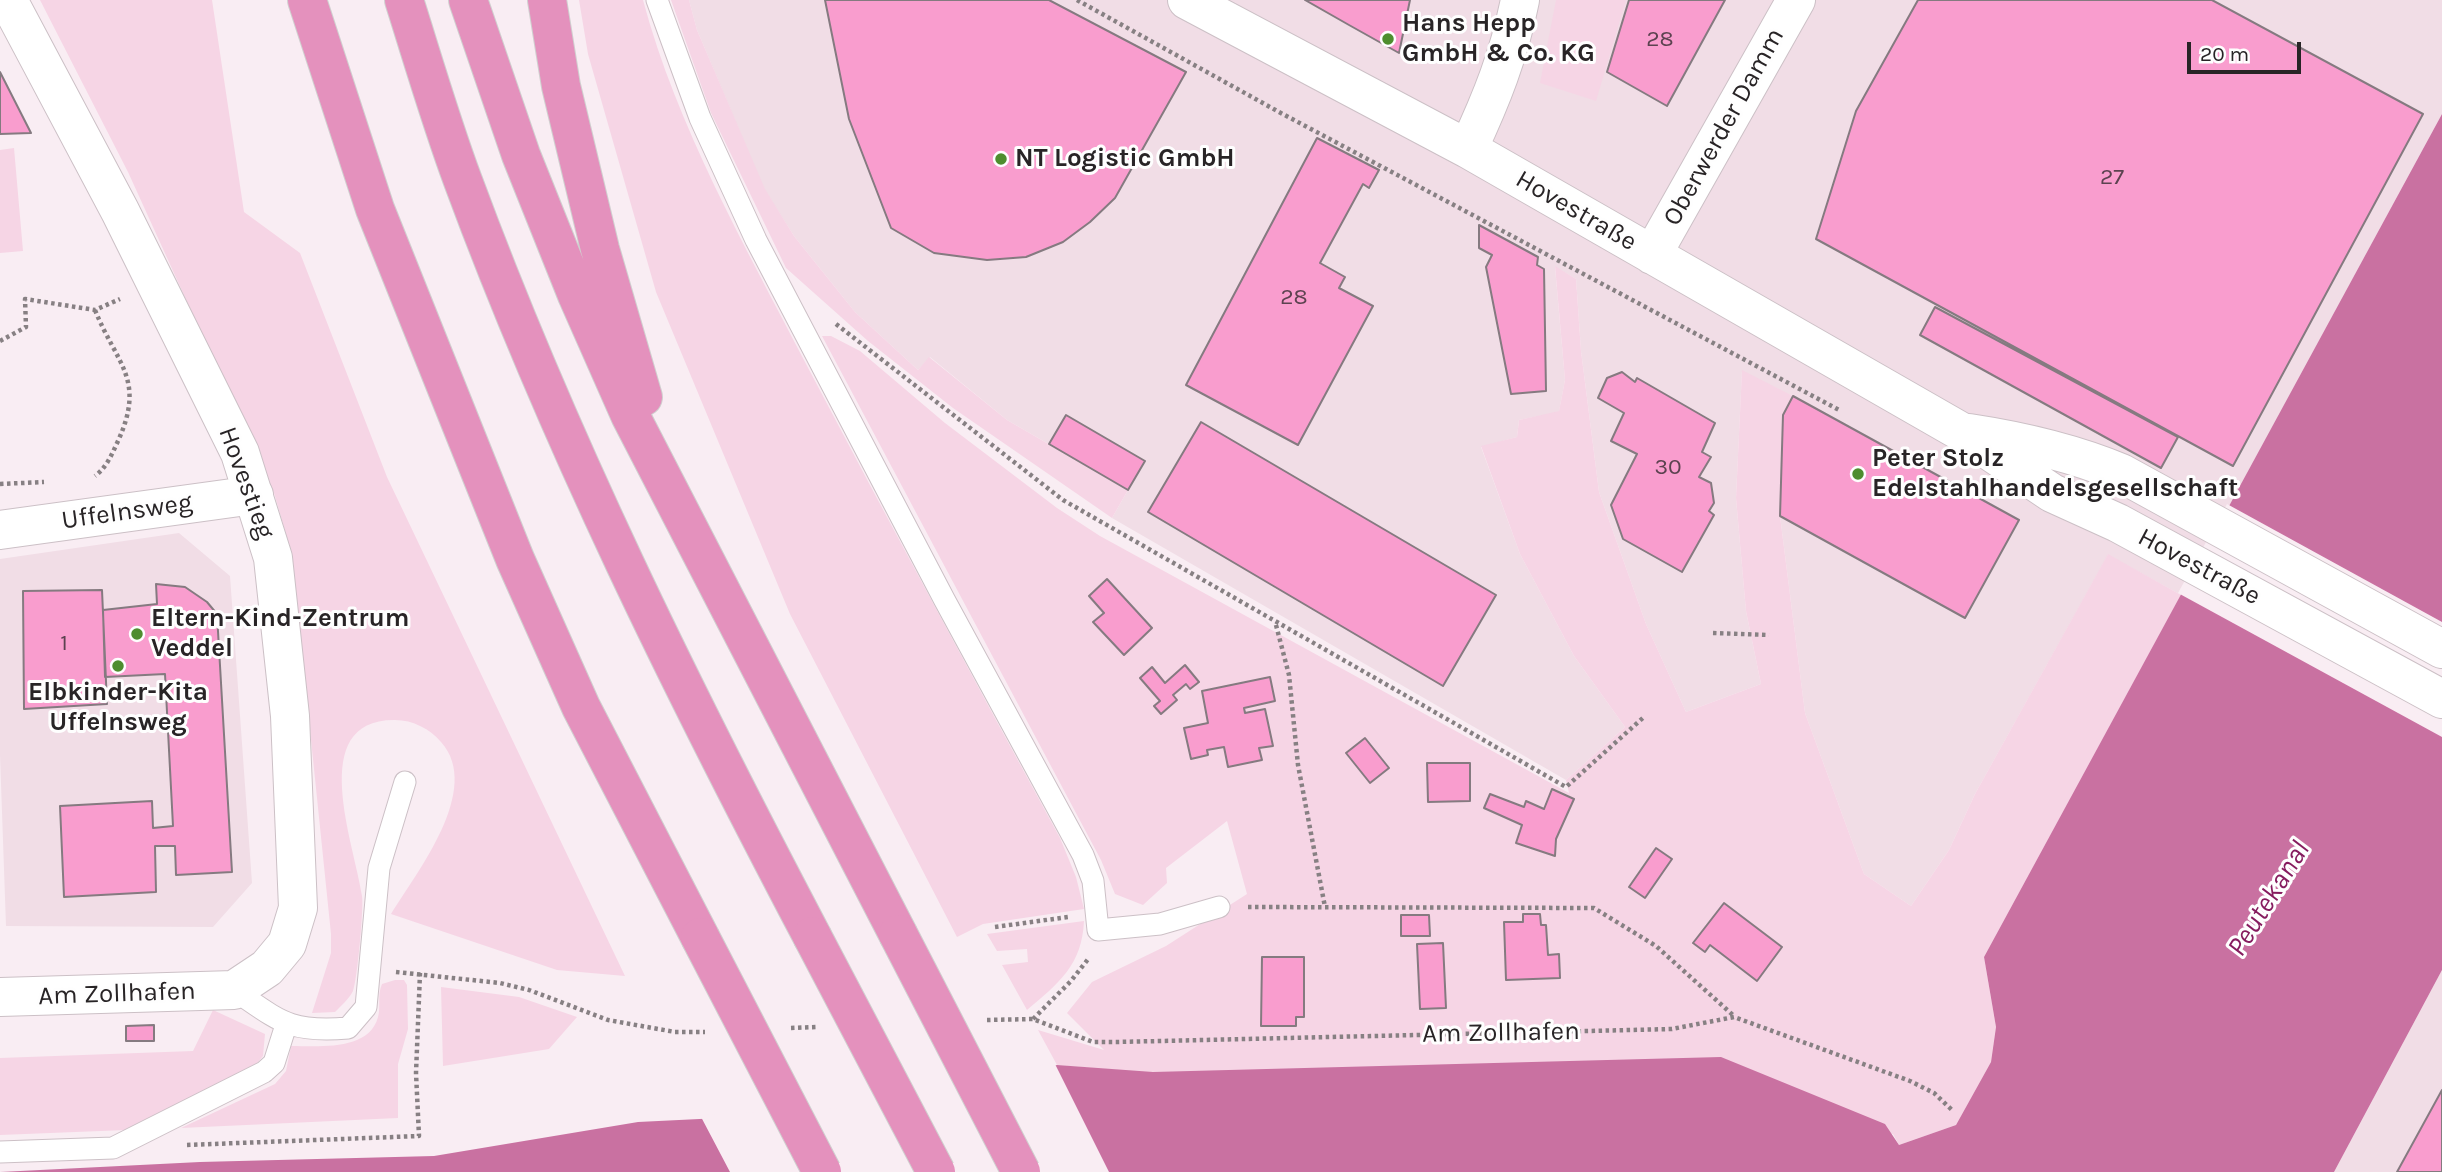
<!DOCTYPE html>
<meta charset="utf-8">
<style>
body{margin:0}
#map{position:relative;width:2442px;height:1172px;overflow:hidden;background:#f9edf3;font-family:Karla,sans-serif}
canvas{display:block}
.scale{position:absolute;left:2187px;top:42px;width:114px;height:32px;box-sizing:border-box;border:4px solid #282426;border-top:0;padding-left:9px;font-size:21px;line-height:24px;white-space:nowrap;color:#282426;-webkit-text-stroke:5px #fefefe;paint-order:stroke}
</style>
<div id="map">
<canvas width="2442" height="1172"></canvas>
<div class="scale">20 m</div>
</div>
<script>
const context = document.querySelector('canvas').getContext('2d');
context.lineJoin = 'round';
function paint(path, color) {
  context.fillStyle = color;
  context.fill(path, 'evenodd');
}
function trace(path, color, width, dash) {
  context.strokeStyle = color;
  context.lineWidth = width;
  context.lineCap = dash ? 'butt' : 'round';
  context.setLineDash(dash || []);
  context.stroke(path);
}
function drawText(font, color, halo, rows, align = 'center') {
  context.font = font + ' Karla,sans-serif';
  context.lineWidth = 6;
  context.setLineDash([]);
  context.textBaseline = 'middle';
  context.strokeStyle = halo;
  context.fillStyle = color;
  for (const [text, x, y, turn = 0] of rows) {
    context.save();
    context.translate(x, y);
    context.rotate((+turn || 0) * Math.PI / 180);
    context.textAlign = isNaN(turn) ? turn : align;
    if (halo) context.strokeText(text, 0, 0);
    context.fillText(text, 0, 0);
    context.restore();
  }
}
const built = new Path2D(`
 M689 0H2442V114L2181 595 2108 555 1975 794 1949 850 1911 906 1864 874 1805 713 1780 516 1783 415 1792 396 1742 371 1736 498 1746 611 1761 684 1686 712 1646 624 1599 492 1581 351 1576 279 1555 267 1565 380 1559 412 1519 420 1517 437 1481 447 1520 554 1574 656 1625 727 1566 780 1112 518 1128 490 1007 420 930 357 918 370 855 312 794 236 764 189 697 30Z
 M179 533 230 576 252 883 213 927 6 926 0 755V559Z
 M2442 970V1172H2334Z`);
const green = new Path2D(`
 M40 0H212L244 212 300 253 387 477 625 976 557 970 391 914C417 872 483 789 441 742 430 729 413 720 395 720 305 719 355 845 362 896 364 907 357 983 353 991 349 999 341 1006 335 1012L312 1013 331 953V934L292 555 274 493 128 172Z
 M579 0H643C677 127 745 246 805 362 889 522 974 680 1060 838L1076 877 1084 909 983 924 957 937 790 614 656 292 588 54Z
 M671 0H689L697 30 765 189 794 236 855 312 918 370 929 357 1007 420 1128 490 1112 518 953 408 868 341 786 268 711 113Z
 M1556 0H1626L1596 101 1540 83Z
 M14 148 23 251 0 253V150Z
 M1555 266 1576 279 1581 351 1599 492 1646 624 1686 712 1761 684 1746 611 1736 498 1742 370 1793 396 1783 415 1780 516 1805 713 1864 874 1911 906 1949 850 1975 794 2108 554 2181 595 1984 957 1996 1027 1991 1062 1956 1125 1899 1145 1893 1134 1057 1065 1038 1030 1104 1050 1067 1013 1092 982 1166 946 1247 894 1227 821 1166 868 1167 883 1143 905 1115 894 1101 860 822 336H831L860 351 945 423 1057 508 1100 536 1569 793 1566 780 1625 727 1574 656 1520 554 1481 446 1517 437 1519 420 1559 411 1565 380Z
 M1084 921C1082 965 1059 983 1027 1010L1002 965 1028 962 1027 949 997 951 987 934Z
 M395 980H404L407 985 408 1029 398 1064V1118L181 1128 275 1084 286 1071 291 1046C320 1046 369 1051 378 1017 381 1006 377 995 382 984Z
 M441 987 519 997 577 1017 549 1049 443 1066Z
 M213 1010 265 1034 263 1056 253 1068 126 1130 0 1135V1058L193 1051Z`);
const water = new Path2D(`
 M2442 114V970L2334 1172H0L200 1162 434 1156 638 1122 884 1110 1057 1065 1153 1072 1721 1057 1885 1124 1899 1145 1956 1125 1991 1062 1996 1027 1984 957Z`);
const pier = new Path2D(`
 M2227 504 2442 622V737L2178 593Z
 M1054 1062 1109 1172H730L700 1115 883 1106Z`);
const building = new Path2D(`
 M825 0H1049L1186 72 1115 198 1090 222 1063 242 1026 257 987 260 934 253 891 228 849 119Z
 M1305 0H1410L1399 53 1349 25Z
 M1629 0H1725L1667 106 1607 72Z
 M1918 0H2212L2423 114 2233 466 1816 239 1856 111Z
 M0 72 31 133 0 134Z
 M1317 138 1379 170 1369 188 1363 184 1320 263 1345 277 1339 288 1373 306 1298 445 1186 385Z
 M1479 225 1538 257 1537 265 1544 269 1546 391 1511 394 1486 267 1492 255 1479 248Z
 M1935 307 2178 437 2161 468 1920 335Z
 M1622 372 1635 382 1637 378 1715 423 1702 452 1711 457 1699 477 1711 483 1714 503 1709 511 1714 515 1682 572 1623 539 1611 505 1637 454 1611 441 1624 413 1598 398 1607 378Z
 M1793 396 2019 520 1965 618 1780 516 1783 415Z
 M1066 415 1145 461 1128 490 1049 444Z
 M1201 422 1496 595 1443 686 1148 512Z
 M1107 579 1152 628 1124 655 1093 622 1104 613 1089 596Z
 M156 584 185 587 207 602 217 614 232 872 176 875 175 846H155L156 892 64 897 60 806 152 801 153 828 173 826 165 674 105 677 103 610 157 604Z
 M102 590 107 704 24 709 23 591Z
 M1185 665 1199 682 1190 689 1186 684 1173 695 1177 700 1161 714 1154 706 1160 701 1140 678 1152 667 1165 683Z
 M1270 677 1275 701 1244 708 1245 713 1265 709 1273 746 1259 748 1262 760 1228 767 1224 747 1207 750 1208 755 1191 759 1184 728 1208 723 1202 691Z
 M1365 738 1389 768 1370 783 1346 753Z
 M1427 763H1470V801L1428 802Z
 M1552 789 1574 799 1556 839 1555 856 1516 843 1522 825 1484 808 1490 794 1524 807 1526 801 1544 809Z
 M1656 848 1672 859 1645 898 1629 887Z
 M1724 903 1782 947 1757 981 1710 945 1705 952 1693 943Z
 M1523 914H1540L1541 925H1546L1548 955 1559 954 1560 978 1506 980 1504 922H1523Z
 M1401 915H1429L1430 936H1401Z
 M1443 943 1446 1008 1420 1009 1417 944Z
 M1262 957H1304V1017H1296V1026H1261Z
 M154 1025V1041H126V1026Z
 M2442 1090V1172H2397Z`);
const path = new Path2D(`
 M1077 0 1279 112 1841 411
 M95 310C117 365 146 379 118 441 112 454 107 467 95 476
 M836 324 1063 500 1566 787 1645 716
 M0 341 26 327 25 299 95 310 120 299
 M0 484 44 482
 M1276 625 1289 675 1298 765 1325 907
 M1713 633 1769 635
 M1248 907 1594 908 1656 946 1734 1016
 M995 927 1068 917
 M396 972 500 983 529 990 608 1020 675 1032H705
 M1033 1019 1071 981 1089 958
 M987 1020 1033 1019 1093 1042H1117L1672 1029 1734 1017 1910 1081 1934 1093 1952 1110
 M791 1028 817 1027
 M187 1145 419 1136 416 1073 420 973`);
const service = new Path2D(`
 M657 0 700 118 756 240 944 599 1083 855 1093 881 1098 930 1160 924 1219 907
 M234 990C280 1021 289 1033 348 1028L366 1007 379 868 405 782
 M0 1152 113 1148 264 1072 274 1063 286 1025`);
const minor = new Path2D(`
 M1187 0 1468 149 1960 431 2052 493 2118 523 2442 699
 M1468 149C1492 98 1509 55 1520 0
 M1652 255 1796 0
 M1969 433C2022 441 2071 452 2121 473L2442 649
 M0 530 254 495`);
const tertiary = new Path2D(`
 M0 997 234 990 267 968 287 944 298 908 290 716 273 558 240 453 120 211 8 0`);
const motorway = new Path2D(`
 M307 0 375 209 515 559 581 707 700 937
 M404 0C423 60 441 122 463 181 559 441 683 691 812 936
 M468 0 521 155 577 295 630 415 898 934
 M547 0 561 86 600 249 643 397`);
const motorwayBridge = new Path2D(`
 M898 934 1021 1172
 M812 936 936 1172
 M700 937 822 1172`);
const markers = [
 [1388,39,7,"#4e8d2e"],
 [1001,159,7,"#4e8d2e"],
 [1858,474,7,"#4e8d2e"],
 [137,634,7,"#4e8d2e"],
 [118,666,7,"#4e8d2e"]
];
const numberNames = [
 ["28",1660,39],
 ["27",2112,177],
 ["28",1294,297],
 ["30",1668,467],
 ["1",64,643]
];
const poiNames = [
 ["Hans Hepp",1402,24],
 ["GmbH & Co. KG",1402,54],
 ["NT Logistic GmbH",1015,159],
 ["Peter Stolz",1872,459],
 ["Edelstahlhandelsgesellschaft",1872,489],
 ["Eltern-Kind-Zentrum",151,619],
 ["Veddel",151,649],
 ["Elbkinder-Kita",118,693,"center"],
 ["Uffelnsweg",118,723,"center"]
];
const streetNames = [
 ["Oberwerder Damm",1724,127,-61],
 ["Hovestraße",1576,211,30],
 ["Hovestieg",246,483,70],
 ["Uffelnsweg",127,512,-8],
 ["Hovestraße",2199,567,28],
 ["Am Zollhafen",117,994,-2],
 ["Am Zollhafen",1501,1033,-1]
];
const waterNames = [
 ["Peutekanal",2269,899,-58]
];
paint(built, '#f1dde6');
paint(green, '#f6d5e5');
paint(water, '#c971a1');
paint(pier, '#f9edf3');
paint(building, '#f99dce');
trace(building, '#857a80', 2);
trace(service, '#ccc0c6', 23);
trace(minor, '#ccc0c6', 40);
trace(tertiary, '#ccc0c6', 40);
trace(motorway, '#d0cfcf', 40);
trace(path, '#878083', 4.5, [3.5, 3.5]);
trace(service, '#fff', 21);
trace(minor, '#fff', 38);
trace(tertiary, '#fff', 38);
trace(motorway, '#e491bd', 38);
trace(motorwayBridge, '#d0cfcf', 40, []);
trace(motorwayBridge, '#e491bd', 38);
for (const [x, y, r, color] of markers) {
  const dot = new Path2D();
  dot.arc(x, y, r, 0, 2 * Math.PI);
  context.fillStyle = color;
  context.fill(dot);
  trace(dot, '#fefefe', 2.5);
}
drawText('23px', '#5c4250', null, numberNames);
drawText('bold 26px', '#282426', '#fefefe', poiNames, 'left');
drawText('26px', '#282426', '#fefefe', streetNames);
drawText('italic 28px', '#861c5f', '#fefefe', waterNames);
</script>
